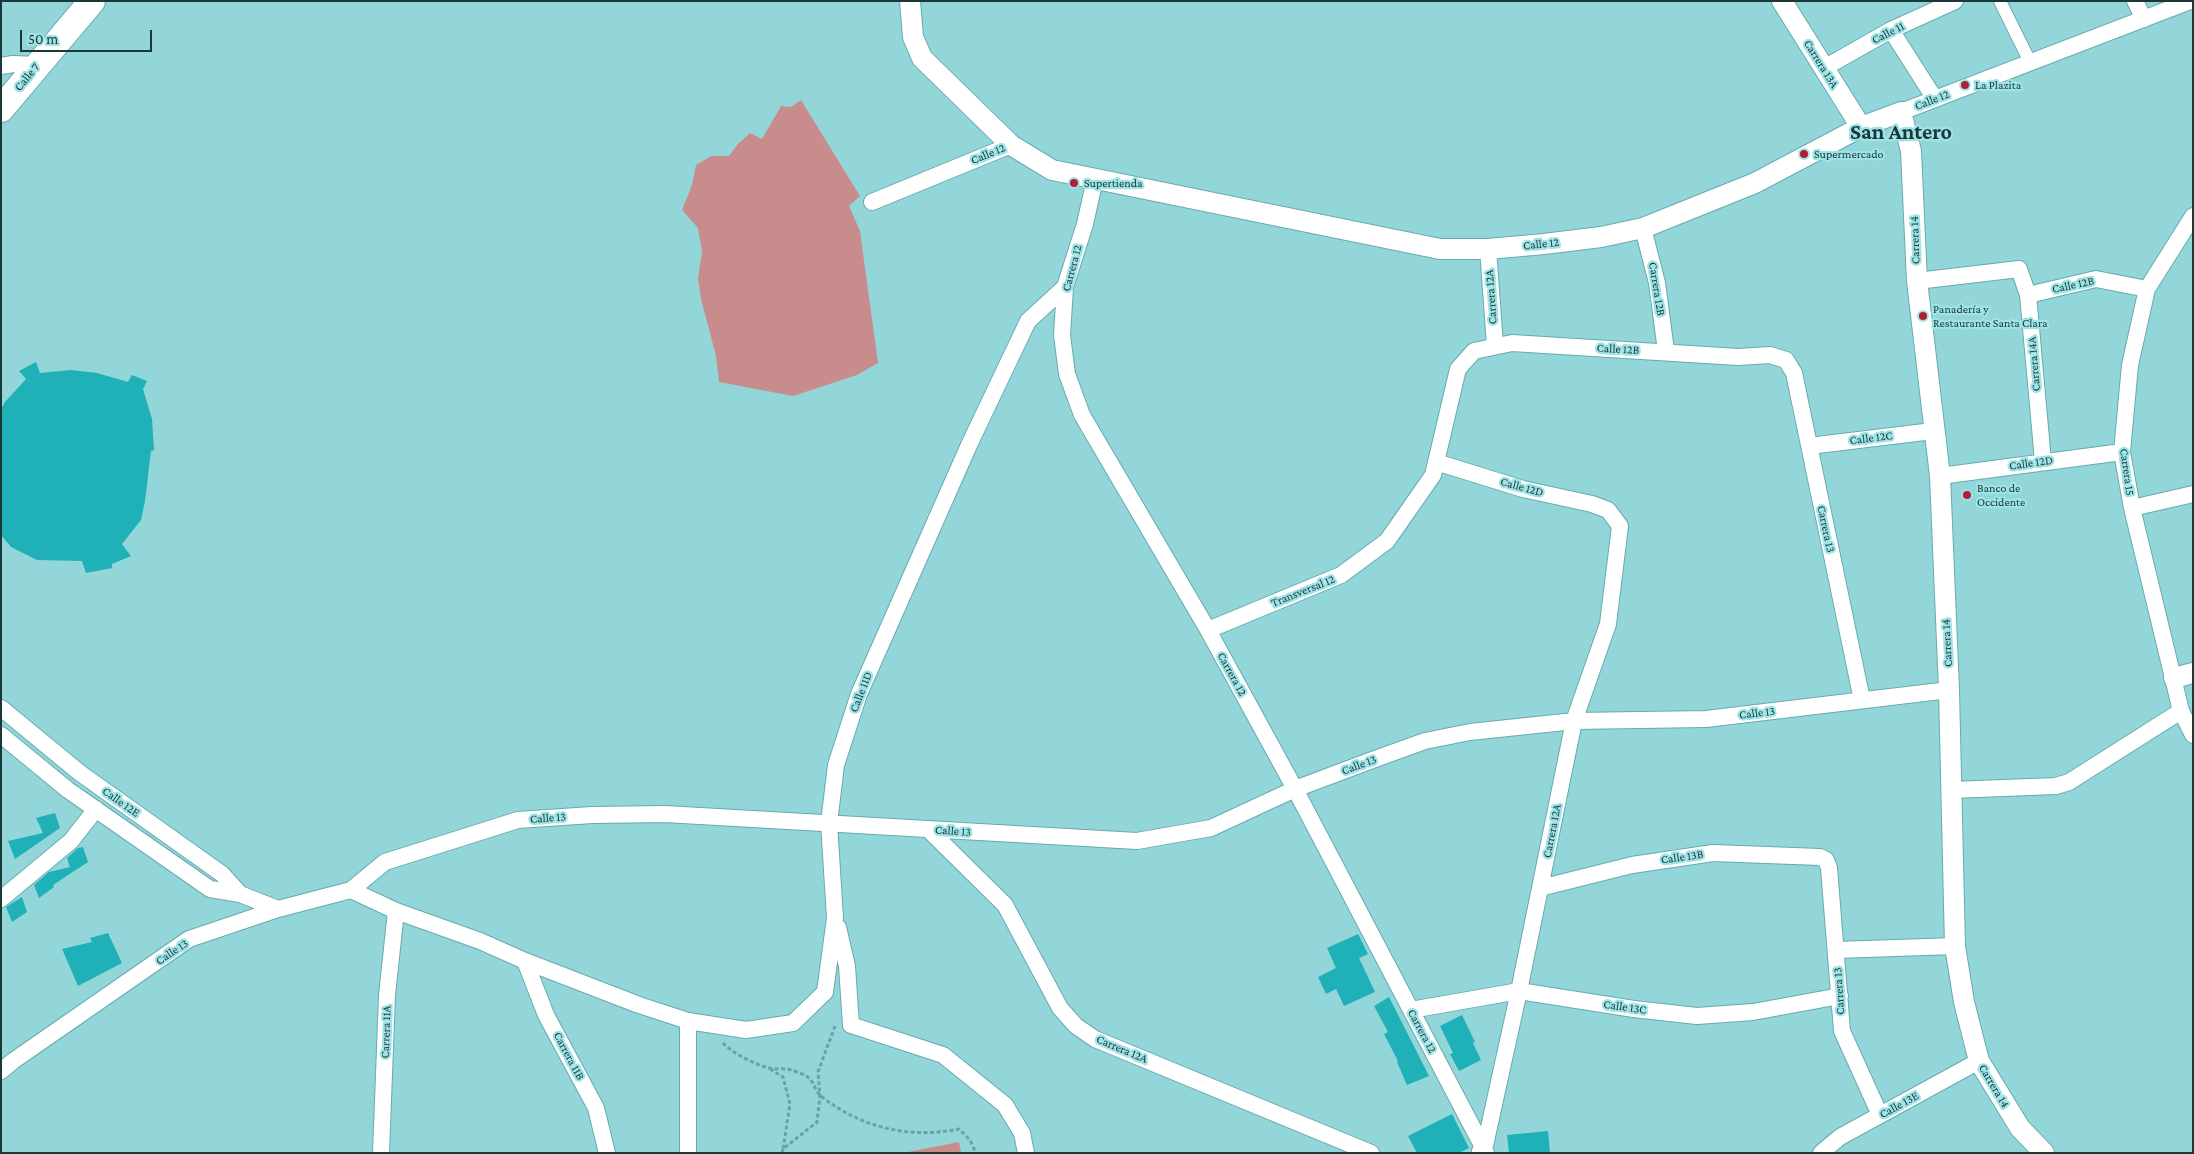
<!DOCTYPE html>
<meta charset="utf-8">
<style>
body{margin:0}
#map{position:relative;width:2194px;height:1154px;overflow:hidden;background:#92d6d9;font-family:"Crimson Pro",serif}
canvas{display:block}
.frame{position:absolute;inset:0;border:2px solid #1b3839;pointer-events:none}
.scale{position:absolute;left:20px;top:30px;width:132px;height:22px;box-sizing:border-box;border:2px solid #1b3839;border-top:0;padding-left:6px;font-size:15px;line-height:18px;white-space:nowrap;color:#1b3839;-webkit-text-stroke:4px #9ee3e6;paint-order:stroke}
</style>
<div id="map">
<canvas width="2194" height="1154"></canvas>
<div class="frame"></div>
<div class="scale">50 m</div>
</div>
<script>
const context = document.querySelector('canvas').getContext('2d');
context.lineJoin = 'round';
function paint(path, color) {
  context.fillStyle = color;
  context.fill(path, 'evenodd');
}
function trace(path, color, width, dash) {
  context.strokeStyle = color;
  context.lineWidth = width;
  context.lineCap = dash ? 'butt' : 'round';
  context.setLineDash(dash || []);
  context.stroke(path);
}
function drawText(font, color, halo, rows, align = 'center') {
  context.font = font + ' "Crimson Pro",serif';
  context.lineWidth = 4.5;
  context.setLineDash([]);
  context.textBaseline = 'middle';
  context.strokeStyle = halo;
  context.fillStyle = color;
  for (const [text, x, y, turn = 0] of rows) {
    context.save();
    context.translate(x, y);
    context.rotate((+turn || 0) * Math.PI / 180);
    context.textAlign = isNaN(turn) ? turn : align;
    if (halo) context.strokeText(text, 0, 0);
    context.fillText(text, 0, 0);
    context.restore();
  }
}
const green = new Path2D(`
 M801 100 860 196 849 206 860 231 878 363 857 375 793 396 719 382 716 356 701 299 698 278 702 252 698 228 682 210 692 185 696 165 711 156H729L738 144 750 133 762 139 781 106 791 107Z
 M959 1142 961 1153H903Z`);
const building = new Path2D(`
 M36 362 40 373 71 370 97 373 128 382 132 375 147 381 143 389 152 419 154 450 151 451 145 501 141 520 122 544 131 556 112 564V568L86 573 82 561 37 560 11 547 1 535V409L5 402 26 379 19 371Z
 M55 813 60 828 15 859 8 841 43 833 36 818Z
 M83 847 88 862 53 885 54 887 39 898 34 885 49 872 70 867 67 858 78 848Z
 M22 897 27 912 12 922 6 907Z
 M108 933 122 963 78 986 62 949 92 942 90 938Z
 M1358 934 1368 954 1359 958 1375 992 1344 1006 1336 989 1326 994 1318 977 1336 968 1327 948Z
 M1389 997 1429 1076 1407 1085 1397 1062 1398 1061 1384 1034 1388 1032 1374 1006Z
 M1462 1015 1475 1042 1473 1043 1481 1060 1459 1071 1450 1054 1453 1053 1440 1026Z
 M1452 1114 1469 1148 1459 1153H1417L1408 1136Z
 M1548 1131 1550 1153H1509L1507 1135Z`);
const path = new Path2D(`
 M723 1043C732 1053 756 1065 769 1068 774 1070 780 1068 785 1069 791 1069 800 1073 806 1076 814 1080 815 1092 822 1097 862 1128 910 1139 959 1129L970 1140 976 1153
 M770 1069 783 1077 790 1104 783 1149
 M782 1153 783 1149 817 1122 820 1096 818 1072 835 1026`);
const pedestrian = new Path2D(`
 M2000 1 2030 62`);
const minor = new Path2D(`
 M2135 1 2144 19
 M1891 30 1935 99
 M1 66 13 64 37 65
 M1824 68 1891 30 1955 1
 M1901 112 2190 1
 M1095 179 1085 224 1065 287 1062 335 1067 374 1082 415 1208 630 1295 789 1486 1153
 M872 202 1011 145
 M2193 216 2147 289 2130 365 2122 452 2132 508 2181 711 2193 735
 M1643 228 1657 283 1666 351
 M1488 249 1495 345
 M1917 281 2019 269 2028 295 2043 461
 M2028 295 2096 279 2147 289
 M1809 446 1933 431
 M1436 462 1523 489 1592 504 1608 510 1620 526 1608 624 1574 721 1519 991 1484 1150 1480 1151
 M1940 476 2122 452
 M2132 508 2193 494
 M1208 630 1341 575 1387 541 1433 475 1458 369 1474 351 1512 343 1738 357 1770 355 1786 360 1794 373 1862 700
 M1 708 80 773 222 874 240 894
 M1 735 68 790 210 889 240 894 278 909
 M1951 790 2056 786 2069 782 2181 711
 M928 829 1005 905 1060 1008 1076 1026 1095 1039 1371 1153
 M1540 888 1632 865 1713 853 1820 857 1826 860 1829 868 1842 1031 1880 1115
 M351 890 396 911 480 941 525 961 639 1005 688 1021 746 1030 793 1023 825 992 835 918 829 823 836 765 859 694 969 445 1028 321 1065 287
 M1 899 71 841 96 809
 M838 927 847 966 851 1025 943 1055 1005 1105 1022 1133 1026 1153
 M1836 950 1955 946
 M525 961 546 1015 596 1108 607 1153
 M1411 1010 1519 991 1634 1009 1697 1016 1753 1012 1840 996
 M1 1071 13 1061 189 939 278 909 351 890 385 862 518 820 592 815 665 814 1137 841 1211 828 1295 789 1375 759 1425 741 1470 732 1574 721 1706 719 1949 690
 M381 1153 387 995 396 911
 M688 1153V1021
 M1821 1153 1840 1137 1979 1061`);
const tertiary = new Path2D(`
 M910 1 913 37 922 58 1011 145 1052 170 1440 249H1488L1544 244 1601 237 1643 228 1755 183 1861 127 1901 112 1911 151 1917 281 1940 476 1949 690 1955 946 1964 1002 1979 1061 2020 1128 2044 1153
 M1782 1 1861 127
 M2174 678 2193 673`);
const primary = new Path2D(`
 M1 109 92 1`);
const markers = [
 [1965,85,5,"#b01d34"],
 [1804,154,5,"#b01d34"],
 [1074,183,5,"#b01d34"],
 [1923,316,5,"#b01d34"],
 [1967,495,5,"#b01d34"]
];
const streetNames = [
 ["Calle 11",1888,33,-27],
 ["Carrera 13A",1821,64,58],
 ["Calle 7",27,77,-51],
 ["Calle 12",1932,100,-21],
 ["Calle 12",988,154,-22],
 ["Carrera 14",1915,240,-92],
 ["Calle 12",1541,244,-6],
 ["Carrera 12",1072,268,-75],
 ["Calle 12B",2073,285,-12],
 ["Carrera 12B",1657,289,81],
 ["Carrera 12A",1491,297,-94],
 ["Calle 12B",1618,349,3],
 ["Carrera 14A",2034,364,-95],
 ["Calle 12C",1871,438,-7],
 ["Calle 12D",2031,463,-8],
 ["Carrera 15",2127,472,82],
 ["Calle 12D",1522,487,15],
 ["Carrera 13",1826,529,78],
 ["Transversal 12",1303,591,-22],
 ["Carrera 14",1947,643,-93],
 ["Carrera 12",1232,674,61],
 ["Calle 11D",861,692,-69],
 ["Calle 13",1757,713,-7],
 ["Calle 13",1359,765,-20],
 ["Calle 12E",121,802,35],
 ["Calle 13",548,818,-4],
 ["Calle 13",953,831,4],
 ["Carrera 12A",1552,831,-79],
 ["Calle 13B",1682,857,-8],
 ["Calle 13",172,952,-34],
 ["Carrera 13",1839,991,-94],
 ["Calle 13C",1625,1007,8],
 ["Carrera 12",1422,1031,62],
 ["Carrera 11A",386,1032,-88],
 ["Carrera 12A",1122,1049,23],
 ["Carrera 11B",569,1056,62],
 ["Carrera 14",1994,1086,59],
 ["Calle 13E",1899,1105,-29]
];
const poiNames = [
 ["La Plazita",1975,85],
 ["Supermercado",1814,154],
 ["Supertienda",1084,183],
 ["Panadería y",1933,309],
 ["Restaurante Santa Clara",1933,323],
 ["Banco de",1977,488],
 ["Occidente",1977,502]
];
const townNames = [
 ["San Antero",1901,132]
];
paint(green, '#c98c8c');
paint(building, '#1fb1b7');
trace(pedestrian, '#67abae', 14);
trace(minor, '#67abae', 18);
trace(tertiary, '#67abae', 22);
trace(primary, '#67abae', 28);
trace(path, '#6ba3a5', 3, [4, 2.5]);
trace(pedestrian, '#fff', 12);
trace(minor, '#fff', 16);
trace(tertiary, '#fff', 20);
trace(primary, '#fff', 26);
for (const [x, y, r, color] of markers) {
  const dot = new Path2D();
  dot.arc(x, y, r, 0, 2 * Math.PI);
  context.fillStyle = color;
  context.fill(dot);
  trace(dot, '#9ee3e6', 2);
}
drawText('12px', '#1b3839', '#9ee3e6', streetNames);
drawText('12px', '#1b3839', '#9ee3e6', poiNames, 'left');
drawText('bold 22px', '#1b3839', '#9ee3e6', townNames);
</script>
